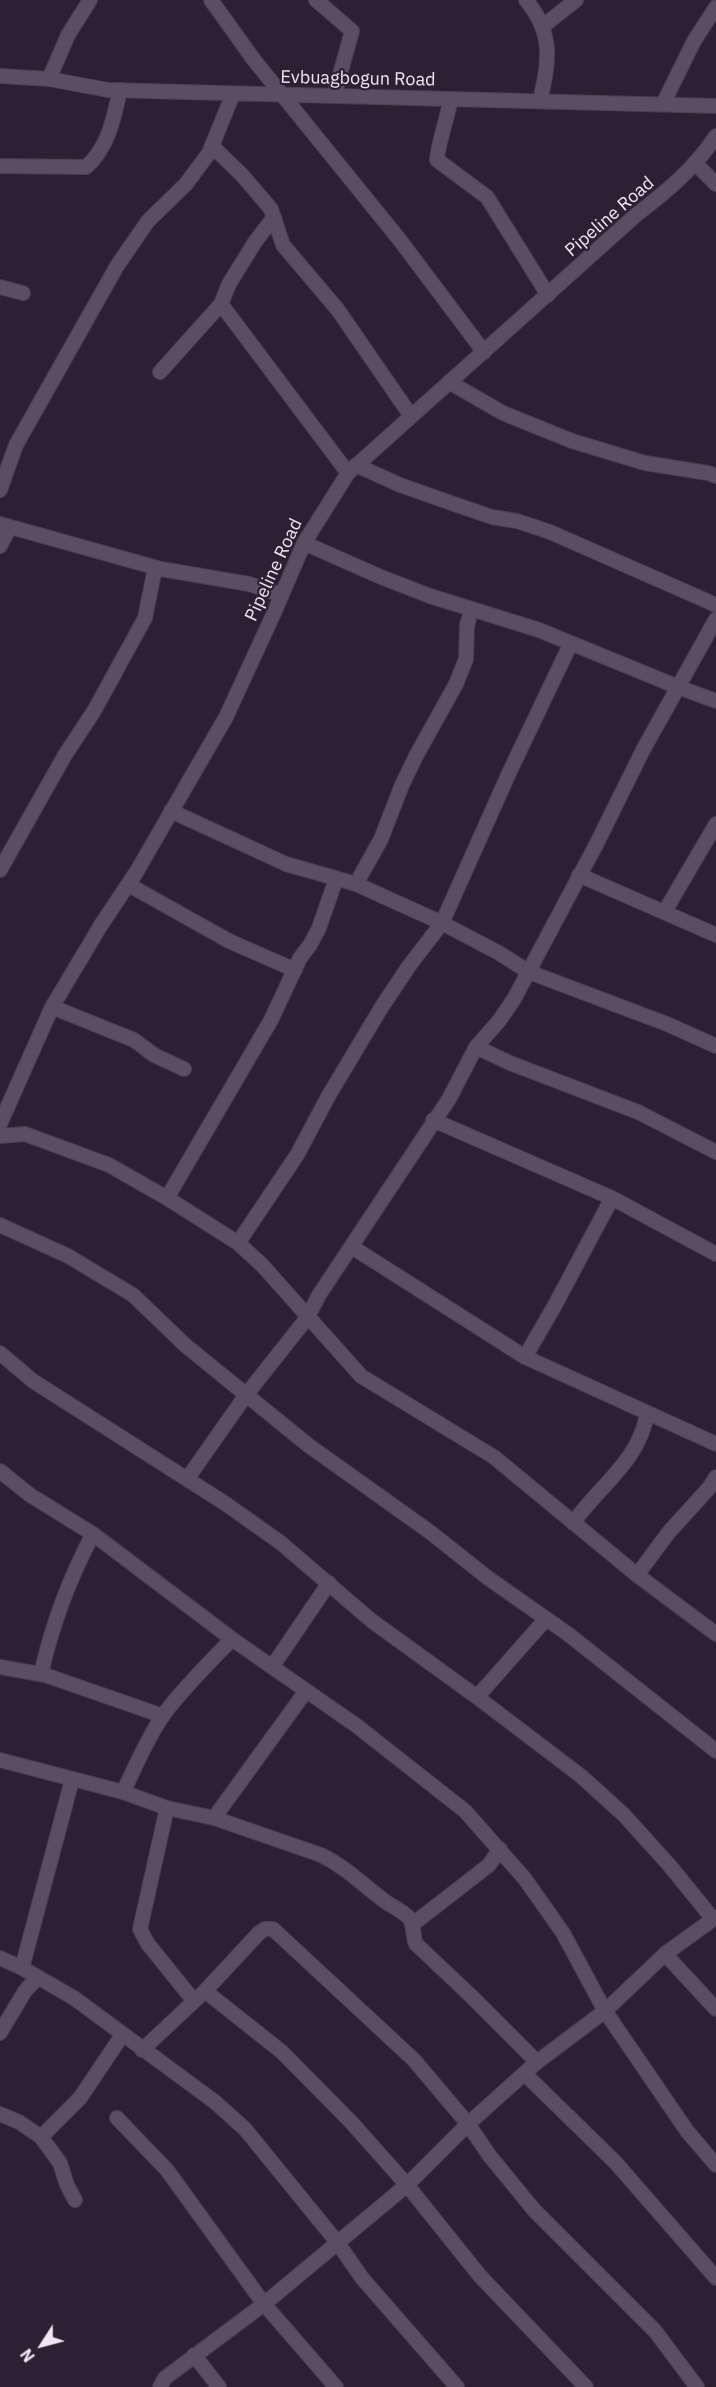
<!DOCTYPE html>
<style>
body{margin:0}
#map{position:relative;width:716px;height:2387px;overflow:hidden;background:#2d2034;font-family:"IBM Plex Sans",sans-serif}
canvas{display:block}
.north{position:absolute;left:12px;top:2315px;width:60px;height:60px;-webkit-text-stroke:4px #2d2034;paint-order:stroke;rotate:234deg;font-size:16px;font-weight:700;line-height:24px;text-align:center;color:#eee6f3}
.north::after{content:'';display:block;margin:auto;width:21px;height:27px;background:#eee6f3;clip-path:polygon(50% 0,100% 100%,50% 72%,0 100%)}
</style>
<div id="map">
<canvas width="716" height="2387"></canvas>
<div class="north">N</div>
</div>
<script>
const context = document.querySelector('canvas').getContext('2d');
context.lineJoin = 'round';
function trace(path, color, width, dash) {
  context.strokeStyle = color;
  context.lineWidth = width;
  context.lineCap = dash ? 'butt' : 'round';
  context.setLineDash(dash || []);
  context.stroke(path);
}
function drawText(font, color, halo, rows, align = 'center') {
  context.font = font + ' "IBM Plex Sans",sans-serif';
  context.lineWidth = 4.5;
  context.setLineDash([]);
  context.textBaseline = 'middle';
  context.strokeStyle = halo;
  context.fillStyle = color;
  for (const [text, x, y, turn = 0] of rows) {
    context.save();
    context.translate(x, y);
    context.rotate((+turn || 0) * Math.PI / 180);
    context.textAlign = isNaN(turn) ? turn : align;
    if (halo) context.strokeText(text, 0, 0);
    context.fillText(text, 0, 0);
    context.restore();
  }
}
const minor = new Path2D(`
 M211 0 254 60 399 239 484 352
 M316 0 352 31 334 96
 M526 0C554 34 549 61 540 101
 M542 27 576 0
 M0 76 49 79 108 90 716 106
 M49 79 68 35 90 0
 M451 99C449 110 436 153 437 160L487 197 548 295
 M663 104 694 41 716 7
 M212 146 242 175 271 209 283 245 338 310 411 416
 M696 164 716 184
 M0 166 86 167C108 148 114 118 120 90
 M0 287 23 293
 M221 304 348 473
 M160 372 221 304 229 284 255 242 274 217
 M449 382 503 413 572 441 645 463 708 473 716 476
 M356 465 400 485 454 504 492 517 517 521 550 532 716 605
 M0 490 16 445 117 266 148 221 186 184 209 153 233 94
 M0 524 161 569 249 584 282 595
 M304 543 381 577 430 596 539 630 678 687 716 701
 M0 546 10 527
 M171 811 286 864 356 884 442 923 499 953 529 972 667 1024 716 1046
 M0 870 65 755 94 711 145 618 155 568
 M579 875 716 935
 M356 884 381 839 402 785 416 756 456 684 466 659 467 625 472 609
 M129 885 229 941 295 970
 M665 911 716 824
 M52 1007 134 1040 154 1055 184 1069
 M476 1047 510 1063 638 1112 716 1152
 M433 1120 612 1198 716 1254
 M0 1124 52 1007 101 925 137 871 226 717 274 613 304 543 348 473 636 215C666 192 695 168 716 136
 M0 1136 25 1134 109 1165 167 1198 238 1243 262 1265 361 1376 494 1457 637 1575 716 1634
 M167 1198 271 1020 300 958 310 945 319 928 336 879
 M0 1225 68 1256 133 1295 185 1345 308 1445 430 1532 488 1578 568 1634 716 1751
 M238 1243 297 1155 329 1095 381 1008 409 966 442 923 509 773 571 643
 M352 1247 525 1357 716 1444
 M0 1353 33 1381 226 1504 281 1543 372 1621 477 1697 581 1776 624 1815 670 1866 713 1919
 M525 1357 555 1305 612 1198
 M0 1471 30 1495 93 1534 232 1639 357 1726 465 1811 525 1879 563 1933 605 2011 687 2131 716 2165
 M187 1479 246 1395 307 1318 319 1295 449 1099 476 1047 499 1021 514 999 597 843 643 750 716 619
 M573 1523C600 1485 639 1461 647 1414
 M637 1575 669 1532 709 1488 716 1477
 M0 1667 45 1675 163 1716
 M272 1667 329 1583
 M41 1674C52 1625 69 1579 93 1534
 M477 1697 546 1619
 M0 1760 123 1792 167 1808 214 1818 321 1855C346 1867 364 1886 386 1902 393 1907 403 1911 409 1918 415 1924 412 1936 416 1944L470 1995 537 2062
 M123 1792C136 1766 147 1738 164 1714 184 1687 209 1663 232 1639
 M167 1808 140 1929 148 1944 194 2001
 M214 1818 306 1691
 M413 1924 489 1865 500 1849
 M665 1954 716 2009
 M0 1958 22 1968 74 1998 215 2102 245 2129 337 2242 362 2278 457 2387
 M22 1968 72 1780
 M205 1991 282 2052 352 2123 407 2185 480 2276 586 2387
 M0 2033 25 1991 37 1978
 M142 2050 205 1991 259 1933 265 1929H273L414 2060 468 2124 489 2155 534 2210 655 2331 697 2387
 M525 2074 616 2163 716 2278
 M0 2114 19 2122 41 2137 80 2098 123 2034
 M117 2118 167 2170 264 2304 336 2387
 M41 2137 60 2163 67 2185 75 2200
 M194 2355 219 2387
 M160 2387 165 2378 264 2304 407 2185 468 2124 537 2062 605 2011 665 1954 716 1917`);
const streetNames = [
 ["Evbuagbogun Road",358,79,1],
 ["Pipeline Road",610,217,-41],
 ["Pipeline Road",274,570,-65]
];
trace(minor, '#493e4f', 16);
trace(minor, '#5b4d63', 14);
drawText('18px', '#eee6f3', '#2d2034', streetNames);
</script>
